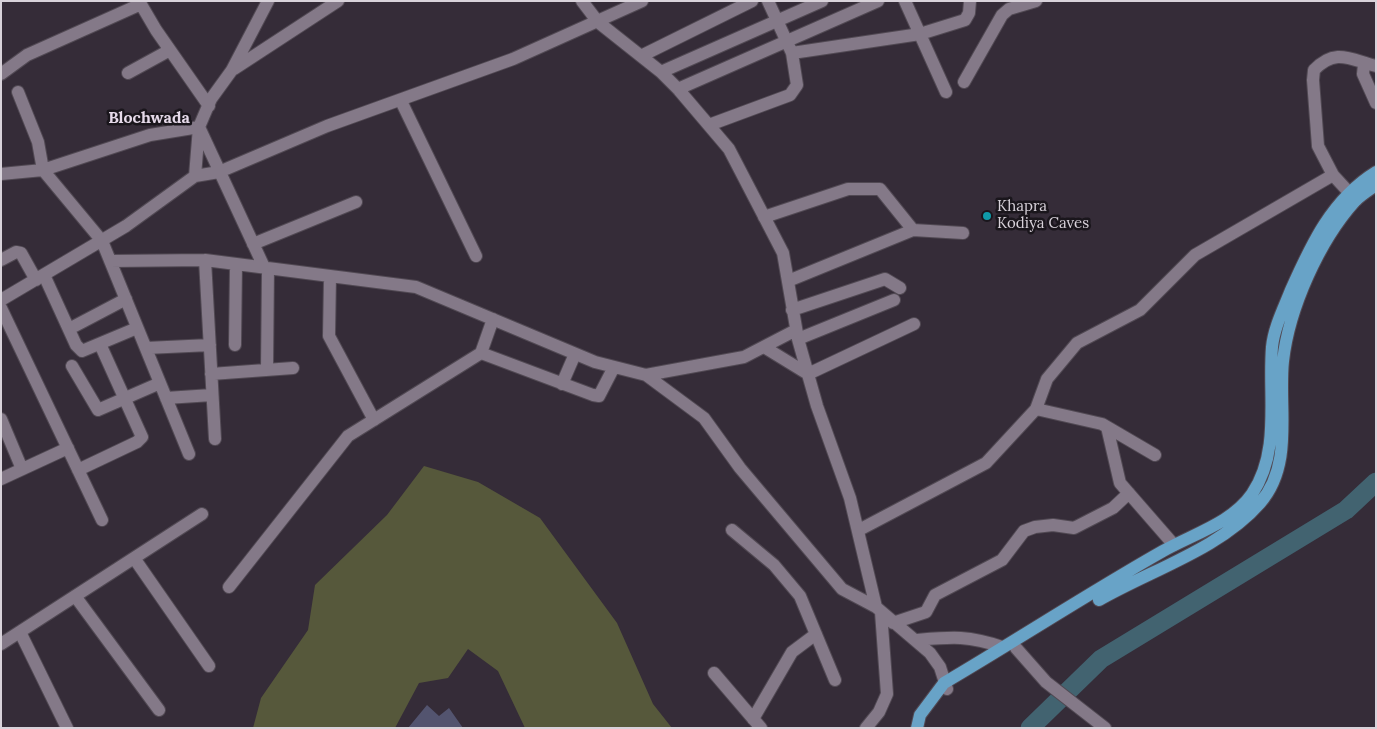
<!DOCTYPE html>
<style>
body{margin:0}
#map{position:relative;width:1377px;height:729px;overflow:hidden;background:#352c38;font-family:Lora,serif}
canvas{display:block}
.frame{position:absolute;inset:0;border:2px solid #d8d2da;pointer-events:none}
</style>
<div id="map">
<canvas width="1377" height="729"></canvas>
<div class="frame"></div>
</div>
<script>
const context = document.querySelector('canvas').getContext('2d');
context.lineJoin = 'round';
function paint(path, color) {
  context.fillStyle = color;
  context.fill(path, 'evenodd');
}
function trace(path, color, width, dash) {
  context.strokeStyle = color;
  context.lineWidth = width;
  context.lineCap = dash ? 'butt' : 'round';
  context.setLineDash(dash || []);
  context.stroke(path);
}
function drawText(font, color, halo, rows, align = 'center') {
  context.font = font + ' Lora,serif';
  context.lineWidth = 5;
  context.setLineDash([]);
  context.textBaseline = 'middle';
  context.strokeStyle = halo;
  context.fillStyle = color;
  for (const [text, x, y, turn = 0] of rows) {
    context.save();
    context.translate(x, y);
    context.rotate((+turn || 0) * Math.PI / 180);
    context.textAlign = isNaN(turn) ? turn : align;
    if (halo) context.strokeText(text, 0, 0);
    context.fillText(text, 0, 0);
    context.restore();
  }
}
const green = new Path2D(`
 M424 466 478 482 540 518 617 623 653 704 672 728H525L498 671 468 649 448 678 419 683 395 728H253L261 698 308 630 315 585 387 515Z`);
const river = new Path2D(`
 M1030 728 1101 659 1346 510 1376 482`);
const building = new Path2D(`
 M427 705 439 716 449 708 463 728H408Z`);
const minor = new Path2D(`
 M139 1 156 30 209 106
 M582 1 598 22 661 72 678 89 729 149 783 253 798 339 817 406 850 498 876 607
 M905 1 946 92
 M792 53 920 34 965 20 969 13 970 1
 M641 56 752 1
 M1364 64 1363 74 1376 103
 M234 69 338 1
 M661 72 822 1
 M128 73 170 50
 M1 74 27 55 141 4
 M964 82 1002 15 1009 9 1036 1
 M678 89 878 1
 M18 92 38 142 43 170 150 135 199 127 264 267
 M401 101 476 256
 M709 125 790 95 797 85 792 53 768 1
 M1 174 43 170 102 241 189 454
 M195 176 219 172 327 126 513 59 642 1
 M1356 200 1333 175 1318 146 1313 80 1314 70C1336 47 1351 60 1376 66
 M764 217 848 189H880L913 230 963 233
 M253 244 356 202
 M1 260 16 252 21 253 36 280
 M205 260 215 439
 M110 261 205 260 416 287 595 362 646 375 744 357 796 330
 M44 275 76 345 82 351 137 328
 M330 276 329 336 374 420
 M788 281 913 230
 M1 300 126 226 195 176 199 127 211 99 232 70 268 1
 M1 308 102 520
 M792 310 885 279 900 288
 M69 329 126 299
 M798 339 894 300
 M235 345 236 264
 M764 347 808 374 914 324
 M146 348 210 345
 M481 353 593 395 599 396 614 367
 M72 366 98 410 160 383
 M267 370 268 268
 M211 374 293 368
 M646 375 704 418 740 468 842 589 876 607 930 653 940 667 947 689
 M562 384 575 354
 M166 398 212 395
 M1036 409 1102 424 1155 455
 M1 419 22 469
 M1107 427 1120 483 1174 545
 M78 470 137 442 142 437 100 344
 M1 479 68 448
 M732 530 774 565 800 596 835 680
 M859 530 986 463 1036 409 1047 379 1077 343 1140 310 1195 255 1333 175
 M134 558 209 666
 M229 587 348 436 481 353 493 319
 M75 596 159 710
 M893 623 926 612 935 595 1002 560 1024 531 1035 527 1053 525 1074 528 1113 508 1129 493
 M20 632 67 728
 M916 640C951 637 968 635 1002 647
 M1 644 202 514
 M1016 648 1046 682 1105 728
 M714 673 761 728
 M753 719 792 652 816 634
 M866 728 879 712 887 694 881 612`);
const major = new Path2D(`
 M1099 600C1151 570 1220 549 1260 503 1294 464 1278 408 1283 361 1289 308 1319 241 1355 201 1361 195 1369 190 1376 185
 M917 728 920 715 944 683C1017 640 1089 593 1163 551 1193 534 1232 523 1252 494 1281 451 1268 396 1272 347 1274 327 1284 308 1291 290 1311 245 1332 199 1376 172`);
const markers = [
 [987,216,5,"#0f9aa8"]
];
const poiNames = [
 ["Khapra",997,207],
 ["Kodiya Caves",997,224]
];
const neighbourhoodNames = [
 ["Blochwada",149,118]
];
paint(green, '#56583b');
trace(river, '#426370', 19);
paint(building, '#53546f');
trace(minor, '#514953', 14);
trace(major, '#514953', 14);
trace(minor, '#847988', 12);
trace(major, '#68a3c7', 12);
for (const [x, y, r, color] of markers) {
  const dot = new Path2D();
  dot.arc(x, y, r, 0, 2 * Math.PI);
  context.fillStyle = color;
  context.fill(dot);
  trace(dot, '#1a161c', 2);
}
drawText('15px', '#d8d2da', '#1a161c', poiNames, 'left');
drawText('bold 16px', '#e6daea', '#1a161c', neighbourhoodNames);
</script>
